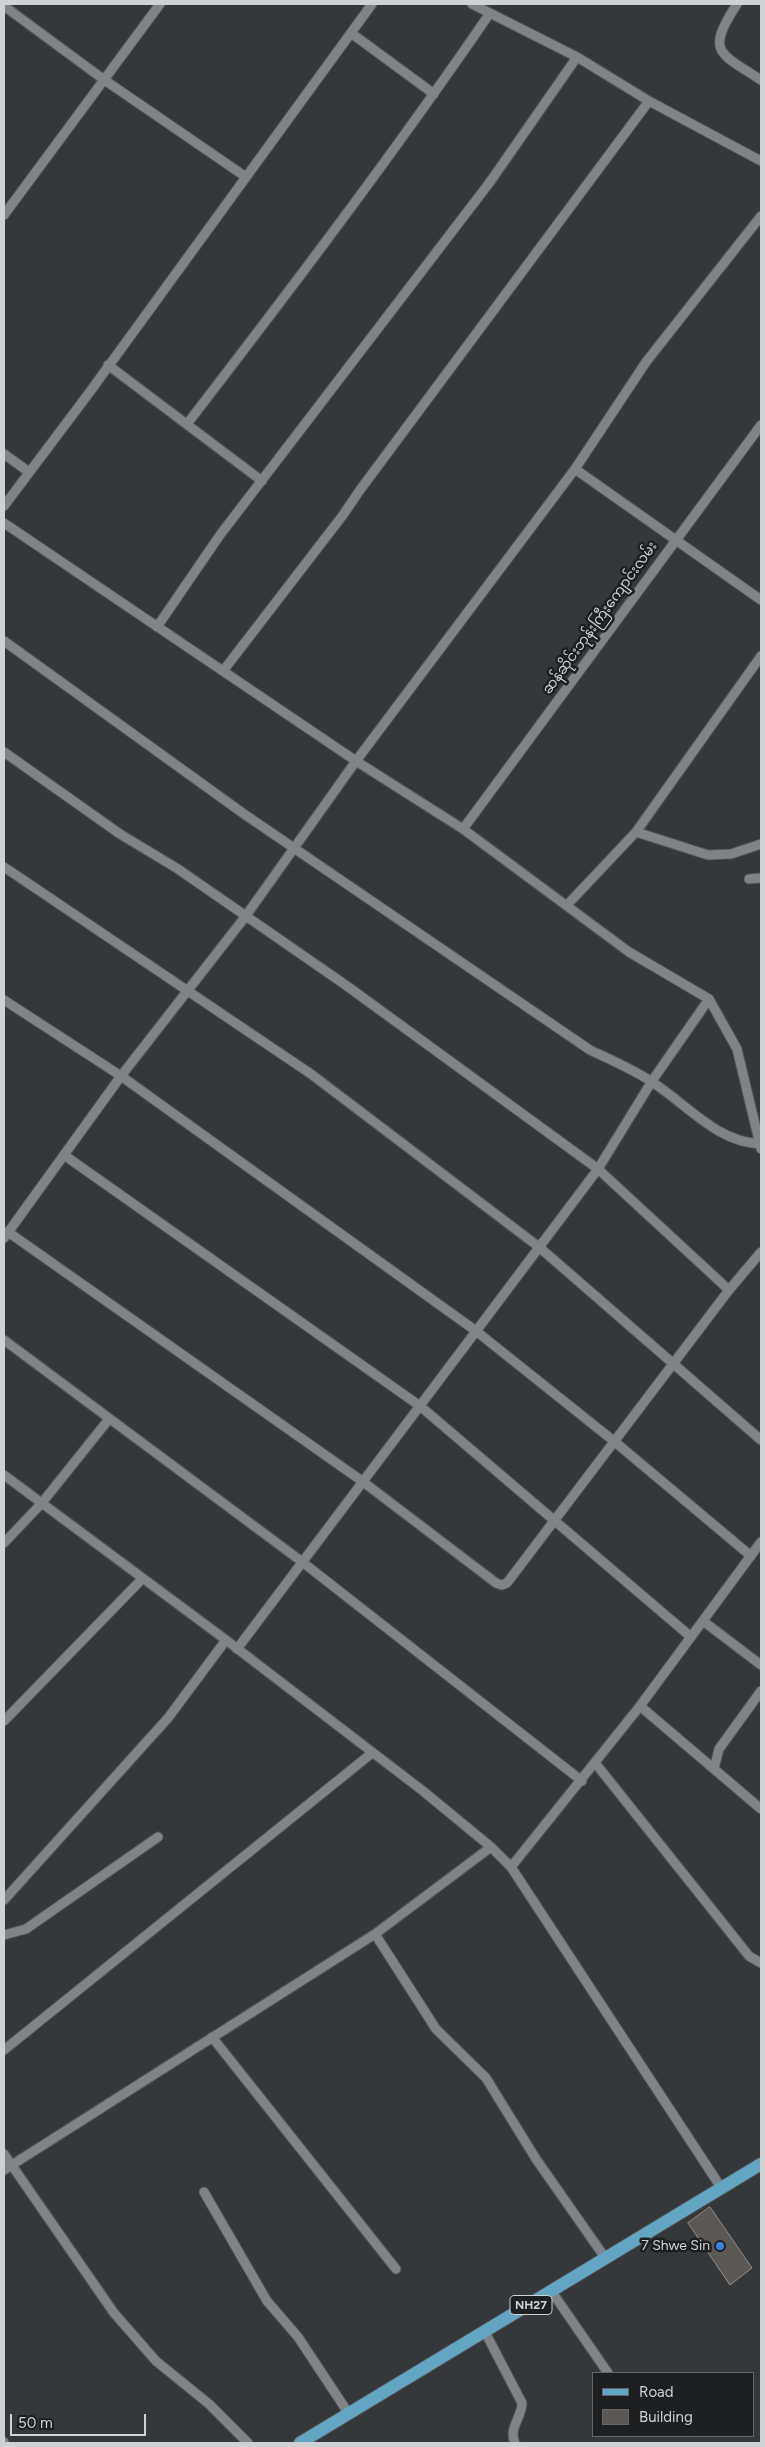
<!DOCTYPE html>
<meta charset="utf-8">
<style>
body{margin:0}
#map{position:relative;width:765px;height:2447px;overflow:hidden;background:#34383b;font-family:Figtree,sans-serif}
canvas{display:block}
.frame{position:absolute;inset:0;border:5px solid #cfd1d3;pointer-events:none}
.legend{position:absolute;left:592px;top:2372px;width:162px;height:65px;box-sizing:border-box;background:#1d1f21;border:1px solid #646668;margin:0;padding:6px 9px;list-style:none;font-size:15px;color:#cfd1d3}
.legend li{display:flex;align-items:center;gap:10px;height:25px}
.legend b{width:25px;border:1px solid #646668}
.scale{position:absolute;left:10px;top:2414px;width:136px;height:22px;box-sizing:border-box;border:2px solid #cfd1d3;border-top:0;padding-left:6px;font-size:15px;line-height:18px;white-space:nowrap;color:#cfd1d3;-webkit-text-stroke:4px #1d1f21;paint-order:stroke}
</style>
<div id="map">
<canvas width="765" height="2447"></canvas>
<div class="frame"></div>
<ul class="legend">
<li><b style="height:6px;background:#64a5c3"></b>Road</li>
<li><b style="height:14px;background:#5c5855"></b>Building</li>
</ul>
<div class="scale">50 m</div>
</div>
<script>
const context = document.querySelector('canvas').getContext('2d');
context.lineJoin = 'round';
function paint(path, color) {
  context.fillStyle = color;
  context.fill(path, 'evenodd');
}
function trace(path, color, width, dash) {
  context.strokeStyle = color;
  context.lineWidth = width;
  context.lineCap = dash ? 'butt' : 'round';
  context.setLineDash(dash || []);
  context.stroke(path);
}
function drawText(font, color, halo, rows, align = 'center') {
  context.font = font + ' Figtree,"Noto Sans Myanmar",sans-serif';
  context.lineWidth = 5;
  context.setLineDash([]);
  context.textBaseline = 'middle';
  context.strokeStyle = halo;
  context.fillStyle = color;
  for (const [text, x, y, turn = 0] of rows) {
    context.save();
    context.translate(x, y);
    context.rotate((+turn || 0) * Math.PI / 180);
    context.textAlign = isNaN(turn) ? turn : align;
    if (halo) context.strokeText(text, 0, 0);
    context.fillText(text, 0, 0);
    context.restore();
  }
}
const building = new Path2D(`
 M710 2207 752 2268 730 2285 688 2223Z`);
const minor = new Path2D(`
 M472 4 577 57 649 101 761 161
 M737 4C706 52 718 52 761 80
 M4 6 103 79 246 177
 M351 33 434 94
 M4 215 160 4
 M108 365 262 481
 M187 424C291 289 394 153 490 13
 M4 454 29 472
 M575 469 761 600
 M4 506 89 393 372 4
 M4 523 356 761 463 829 629 952 709 999 737 1049 761 1149
 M157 627 220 535 490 182 577 57
 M4 641 244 814 590 1050C611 1060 633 1069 652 1082 688 1105 716 1142 761 1144
 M223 671 343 515 360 490 649 101
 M4 752 120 834 178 869 347 986 598 1169 729 1290 761 1252
 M463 829 761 425
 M636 832 708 855 731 854 761 844
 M4 867 311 1074 539 1247 761 1440
 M749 879 761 878
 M567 905 636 832 761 656
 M4 1000 121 1076 476 1331 615 1442 751 1556
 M64 1155 420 1406 691 1637
 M8 1232 362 1481 496 1583 502 1585 507 1583 729 1290
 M4 1238 121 1076 245 917 356 761 575 469 646 362 761 216
 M4 1340 301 1561 582 1781
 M4 1475 226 1640 423 1791 491 1847 511 1867 722 2189
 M4 1543 41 1504 109 1419
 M703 1621 761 1665
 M237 1649 598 1169 652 1081 709 999
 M640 1706 761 1809
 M4 1721 142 1579
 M596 1764 749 1956 761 1963
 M714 1769 719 1749 761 1691
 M511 1867 640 1706 761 1542
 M4 1900 168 1718 226 1640
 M375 1934 436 2029 486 2078 536 2159 606 2259
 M4 1935 26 1929 158 1837
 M212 2037 396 2269
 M4 2050 372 1753
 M4 2154 114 2313 156 2361 209 2404 248 2443
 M4 2170 375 1934 491 1847
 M204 2192 267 2301 298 2337 349 2414
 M552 2292 608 2373
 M485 2332 522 2403C522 2417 508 2429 515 2443
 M4 2442V2443`);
const major = new Path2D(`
 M300 2443 761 2164`);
const markers = [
 [720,2246,5,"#3f7fe0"]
];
const shields = [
 [531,2305,42]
];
const shieldNames = [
 ["NH27",531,2305]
];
const streetNames = [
 ["ဆန်ဆိုင်းဘုန်းကြီးကျောင်းလမ်း",600,618,-54]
];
const poiNames = [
 ["7 Shwe Sin",710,2246]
];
paint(building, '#5c5855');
trace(building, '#948f8b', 1);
trace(minor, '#525457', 11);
trace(major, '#525457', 14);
trace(minor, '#808488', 9);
trace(major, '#64a5c3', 12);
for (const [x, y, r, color] of markers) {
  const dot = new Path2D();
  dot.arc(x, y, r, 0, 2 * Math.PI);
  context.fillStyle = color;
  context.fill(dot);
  trace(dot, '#1d1f21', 2);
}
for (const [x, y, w] of shields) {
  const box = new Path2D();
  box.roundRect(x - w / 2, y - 9.5, w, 19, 4);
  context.fillStyle = '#1d1f21';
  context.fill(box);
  trace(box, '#cfd1d3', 1);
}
drawText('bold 12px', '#cfd1d3', null, shieldNames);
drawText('14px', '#cfd1d3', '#1d1f21', streetNames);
drawText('14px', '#cfd1d3', '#1d1f21', poiNames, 'right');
</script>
